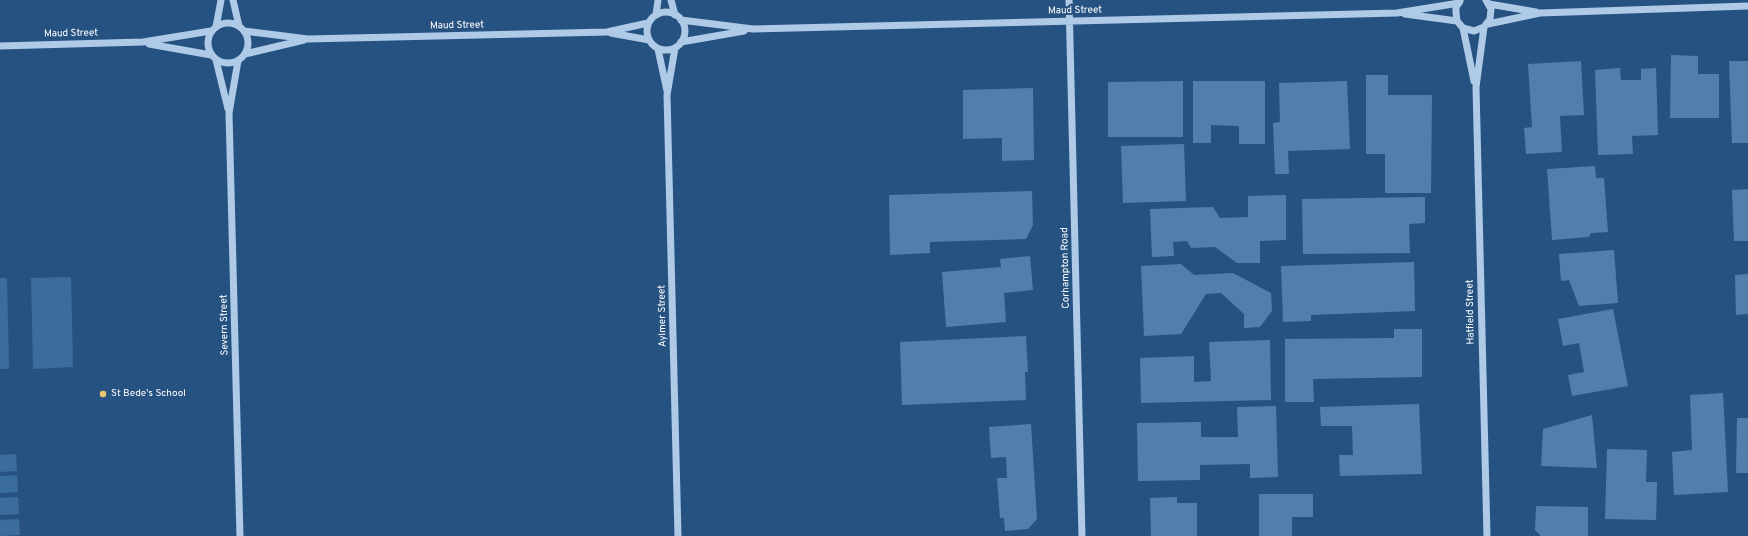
<!DOCTYPE html>
<html>
<head>
<meta charset="utf-8">
<style>
	body { margin:0 }
	canvas { display:block; background:#265281 }
</style>
</head>
<body>
<canvas width="1748" height="536"></canvas>
<script>
const c = document.querySelector('canvas').getContext('2d');
c.lineJoin = 'round';
function paint(path, color) { c.fillStyle = color; c.fill(path, 'evenodd'); }
const poly = rows => new Path2D(rows.map(r => 'M' + r).join(''));
function stroke(path, color, width, dash) { c.strokeStyle = color; c.lineWidth = width; c.lineCap = dash ? 'butt' : 'round'; c.setLineDash(dash || []); c.stroke(path); }
function drawText(font, color, halo, rows, align = 'center') {
  c.font = font + ' Overpass,sans-serif'; c.lineWidth = 4; c.setLineDash([]); c.textBaseline = 'middle'; c.strokeStyle = halo; c.fillStyle = color; for (const [text, x, y, turn = 0] of rows) {
    c.save(); c.translate(x, y); c.rotate((+turn || 0) * Math.PI / 180); c.textAlign = isNaN(turn) ? turn : align; if (halo) c.strokeText(text, 0, 0); c.fillText(text, 0, 0); c.restore();
  }
}
paint(poly([
	[71,277,73,367,33,369,31,278],
	[0,278,7,278,9,369,0,369],
	[16,454,17,471,0,472,0,455],
	[17,475,18,492,0,493,0,476],
	[18,497,19,514,0,515,0,498],
	[19,519,20,535,0,536,0,520]
]), '#3b6c9e');
paint(poly([
	[1671,55,1698,56,1698,74,1719,74,1719,118,1670,118],
	[1581,61,1584,115,1560,116,1562,152,1526,154,1524,128,1532,127,1528,64],
	[1729,61,1748,61,1748,143,1732,143],
	[1620,68,1621,80,1641,80,1641,69,1656,68,1658,135,1632,136,1633,154,1598,155,1595,70],
	[1366,75,1388,75,1388,95,1432,95,1431,193,1385,193,1385,154,1366,154],
	[1183,81,1183,137,1108,137,1108,82],
	[1193,81,1265,81,1265,144,1239,144,1239,126,1211,125,1211,143,1193,143],
	[1347,81,1350,149,1288,151,1289,174,1275,174,1273,123,1280,122,1279,83],
	[1033,88,1034,160,1002,161,1002,138,963,139,963,90],
	[1184,144,1186,201,1123,203,1121,146],
	[1595,166,1596,178,1604,178,1608,232,1591,233,1589,237,1552,240,1547,169],
	[1748,189,1748,241,1734,241,1732,190],
	[1032,191,1033,225,1026,239,930,242,930,253,890,255,889,195],
	[1286,195,1286,240,1260,241,1260,263,1237,263,1215,247,1191,248,1187,241,1173,242,1174,256,1152,257,1150,209,1213,207,1220,218,1248,217,1248,196],
	[1425,197,1425,223,1409,224,1410,253,1303,254,1302,199],
	[1614,250,1618,303,1579,306,1569,280,1561,281,1559,254],
	[1030,256,1033,290,1004,293,1006,322,946,327,942,272,1001,267,1000,259],
	[1414,262,1415,311,1311,315,1311,321,1283,322,1281,266],
	[1181,264,1194,275,1233,273,1271,293,1272,311,1260,327,1244,328,1244,314,1221,293,1206,294,1181,334,1144,336,1141,266],
	[1748,274,1748,314,1736,315,1735,275],
	[1613,309,1628,386,1572,396,1568,375,1584,372,1579,343,1563,346,1558,319],
	[1394,329,1422,329,1422,377,1313,379,1314,402,1285,402,1285,339,1394,338],
	[1026,336,1028,372,1025,372,1026,400,902,405,900,342],
	[1270,340,1271,400,1141,403,1140,358,1194,356,1194,382,1211,381,1209,342],
	[1723,393,1728,492,1674,495,1672,452,1692,450,1690,395],
	[1419,404,1422,474,1340,476,1339,455,1353,455,1352,426,1321,426,1320,407],
	[1276,406,1278,477,1250,478,1250,464,1200,465,1200,480,1138,481,1137,423,1201,422,1201,437,1238,437,1237,407],
	[1592,415,1597,468,1541,466,1543,429],
	[1737,418,1748,418,1748,473,1736,473],
	[1031,424,1037,519,1028,529,1005,531,1004,518,1000,518,997,478,1007,478,1006,457,991,458,989,427],
	[1607,449,1647,450,1646,482,1657,482,1656,520,1605,519],
	[1259,494,1313,494,1313,517,1292,517,1292,536,1259,536],
	[1177,497,1177,503,1197,503,1197,536,1151,536,1150,498],
	[1536,506,1588,507,1588,536,1541,536,1535,530]
]), '#537eab');
stroke(poly([
	[233,0,239,26],
	[671,0,675,15],
	[1069,0,1082,536],
	[1460,1,1456,7,1456,12,1457,21,1463,28,1474,31,1484,27,1490,19,1491,9,1486,0],
	[1489,4,1536,12],
	'647 31a19 19 0 1 1 38 0a19 19 0 1 1-38 0Z',
	[1405,14,1457,21],
	[656,15,658,0],
	[681,20,753,29,1397,13,1459,3],
	'208 43a20 20 0 1 1 40 0a20 20 0 1 1-40 0Z',
	[1488,24,1540,13,1748,6],
	[216,27,221,0],
	[1484,27,1476,87,1487,536],
	[1463,28,1474,81],
	[244,31,308,39,607,32,648,23],
	[611,33,649,40],
	[681,42,744,31],
	[149,44,211,55],
	[0,46,143,42,211,31],
	[675,48,667,95,678,536],
	[658,49,667,91],
	[245,54,304,40],
	[216,60,228,109],
	[238,61,229,113,240,536]
]), '#aecae6', 7);
for (const [x, y, r, color] of [
	[103,394,4,"#efc673"]
]) { const dot = new Path2D(); dot.arc(x, y, r, 0, 2 * Math.PI); c.fillStyle = color; c.fill(dot); stroke(dot, '#265281', 1.5); }
drawText('10px', '#fff', '#265281', [
	["Maud Street",1075,11,-1],
	["Maud Street",457,26,-1],
	["Maud Street",71,34,-1],
	["Corhampton Road",1066,268,-91],
	["Hatfield Street",1471,312,-91],
	["Aylmer Street",663,316,-91],
	["Severn Street",225,325,-91]
]);
drawText('10px', '#fff', '#265281', [
	["St Bede's School",111,394]
], 'left');
</script>
</body>
</html>
